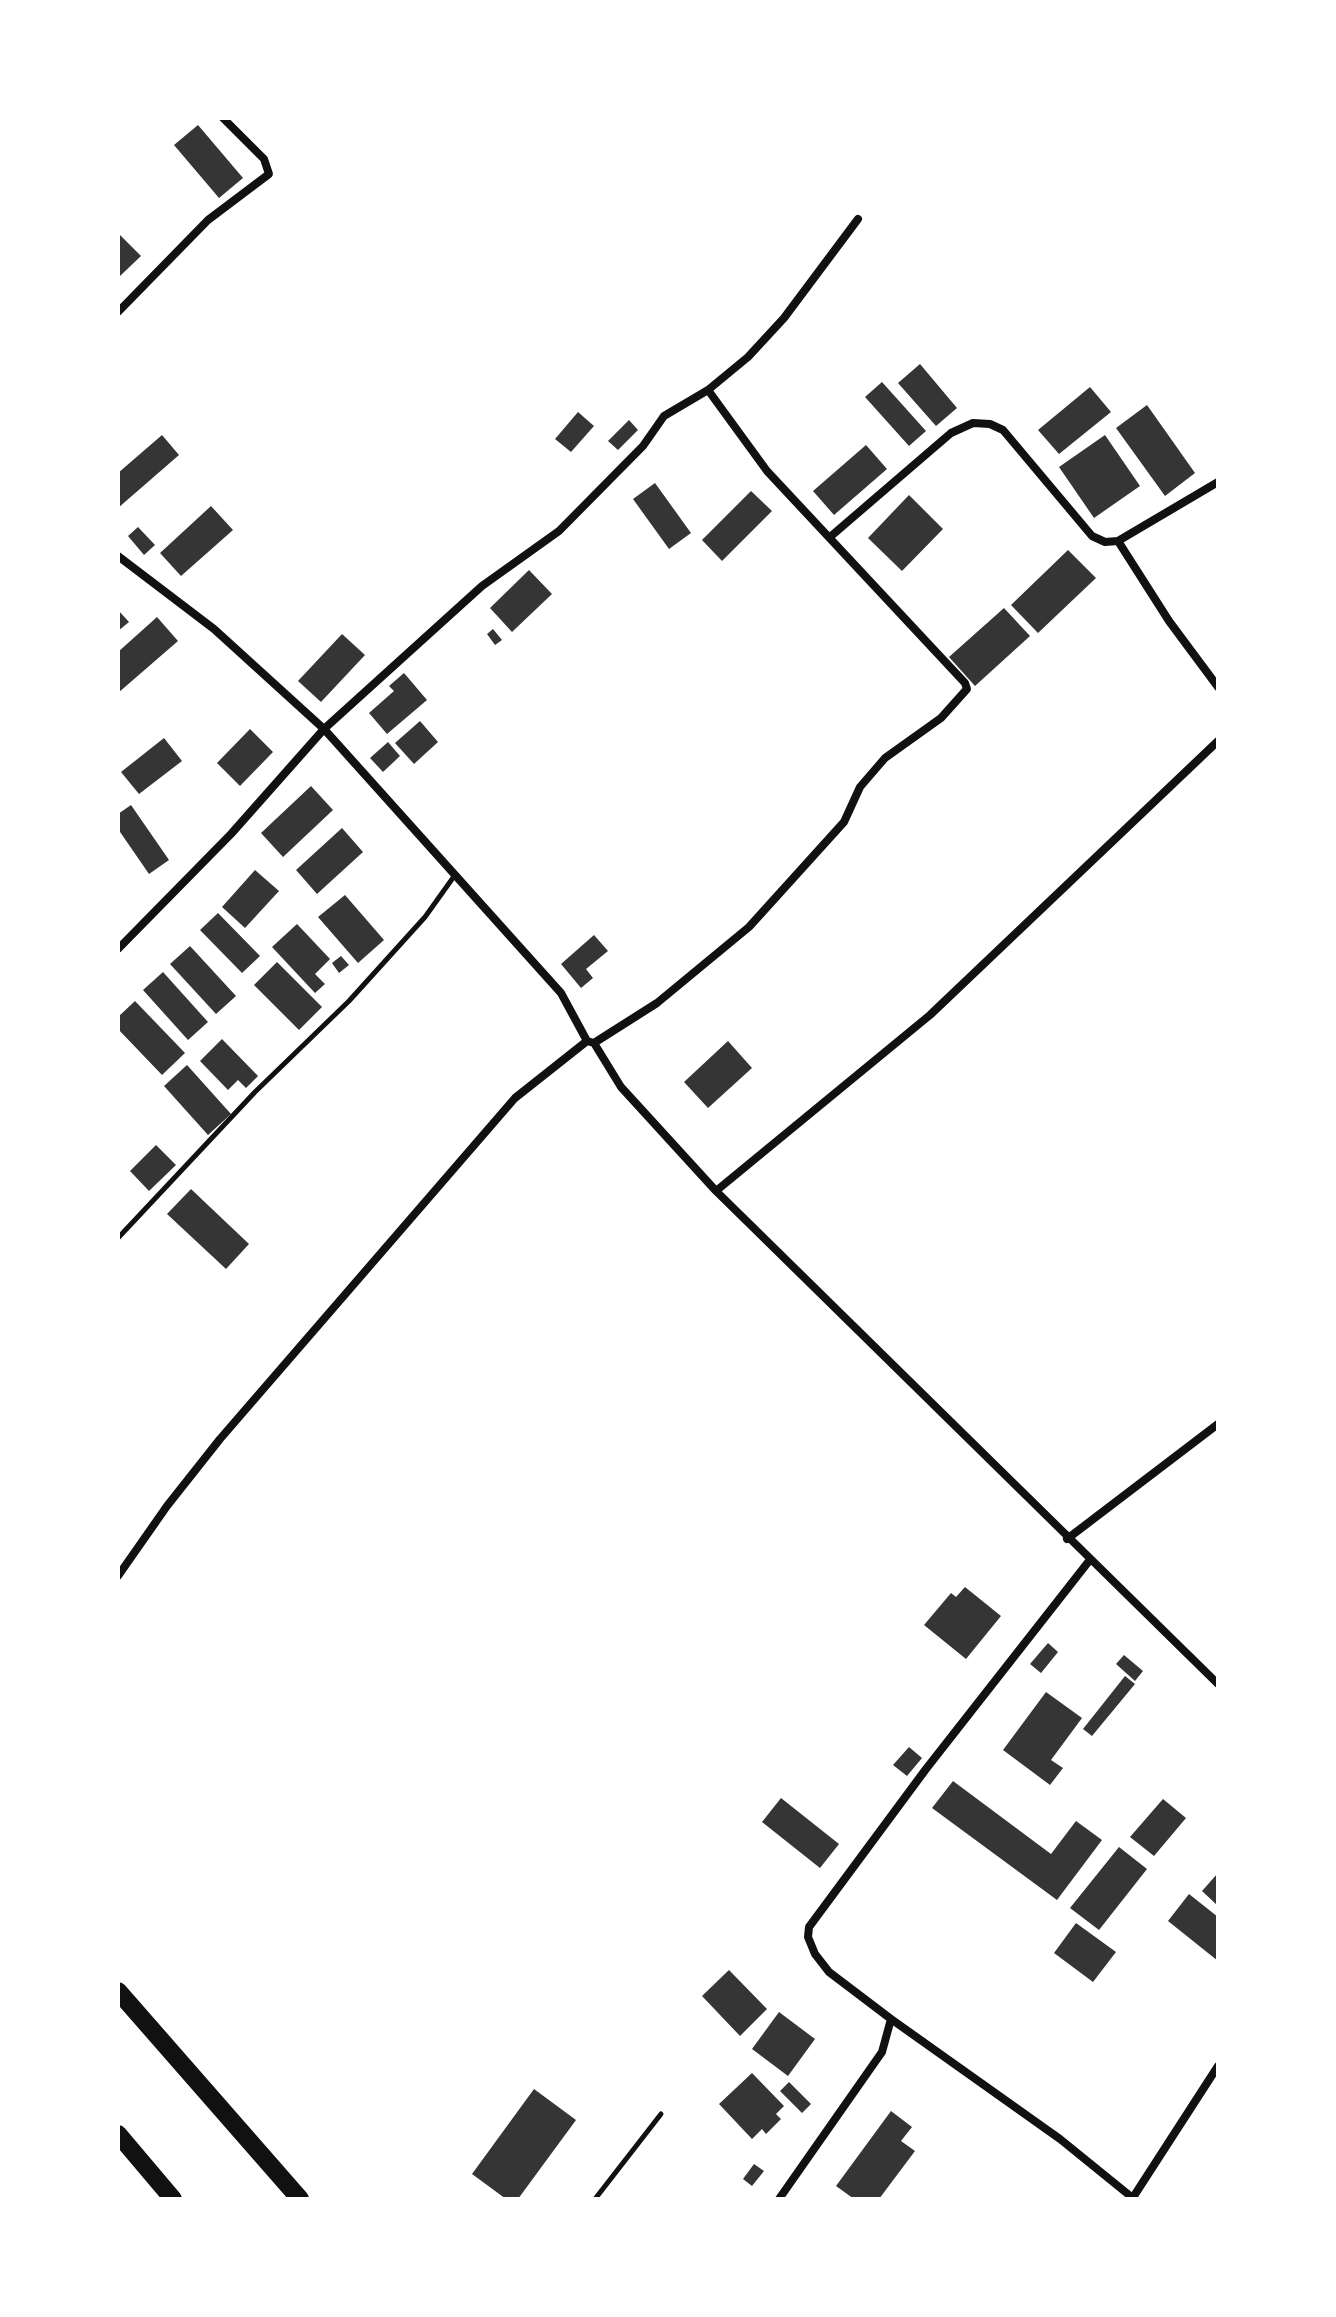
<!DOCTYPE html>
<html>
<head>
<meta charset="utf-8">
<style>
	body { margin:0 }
	#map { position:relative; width:1336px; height:2317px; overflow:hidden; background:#fff; font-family:"Fira Sans",sans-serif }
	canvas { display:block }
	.frame { position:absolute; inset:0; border:120px solid #fff; pointer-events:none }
</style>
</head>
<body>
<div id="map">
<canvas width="1336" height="2317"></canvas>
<div class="frame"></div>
</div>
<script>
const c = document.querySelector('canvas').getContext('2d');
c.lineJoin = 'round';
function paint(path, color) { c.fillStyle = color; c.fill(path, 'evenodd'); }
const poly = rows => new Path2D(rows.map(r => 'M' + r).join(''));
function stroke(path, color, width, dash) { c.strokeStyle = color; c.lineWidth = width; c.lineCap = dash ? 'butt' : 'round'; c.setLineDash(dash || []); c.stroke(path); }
paint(poly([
	[198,125,243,178,219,198,174,145],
	[118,233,141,256,120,276,118,274],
	[920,364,957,408,936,426,898,383],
	[882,382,926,431,909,446,865,397],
	[1090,387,1111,412,1059,454,1038,430],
	[1147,405,1195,473,1165,496,1116,428],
	[578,412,594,426,571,452,555,439],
	[629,420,638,430,618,450,608,441],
	[162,435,179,455,118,508,118,473],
	[1105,435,1140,486,1094,518,1059,467],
	[866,445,887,469,834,515,813,491],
	[655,483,691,533,669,549,633,499],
	[751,491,772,511,722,561,702,540],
	[909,495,943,529,902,571,868,538],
	[211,506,233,530,181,576,160,553],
	[138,527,155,545,144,555,128,536],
	[1068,550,1096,578,1038,633,1011,605],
	[529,570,552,594,512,632,490,608],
	[1004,608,1030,636,975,686,949,657],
	[118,610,129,622,118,631],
	[157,617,178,641,118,693,118,652],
	[493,629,502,640,495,645,487,634],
	[342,634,365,655,321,702,298,681],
	[404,673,427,700,387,734,369,713,394,691,389,686],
	[420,721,438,742,414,764,395,743],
	[250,729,273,752,240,786,217,763],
	[164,738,182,761,139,794,121,772],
	[388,742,400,756,383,772,370,758],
	[311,786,333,810,283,857,261,833],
	[131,805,169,860,149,874,118,829,118,814],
	[342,828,363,852,317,894,296,870],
	[255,870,279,891,245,928,222,907],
	[345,895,384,940,358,963,318,917],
	[218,913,260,956,242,973,200,930],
	[297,924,330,959,315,974,325,984,315,993,272,947],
	[594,935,608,951,586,969,593,978,581,988,561,964],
	[190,946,236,996,216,1014,170,964],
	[341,956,349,965,339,973,332,963],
	[277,962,322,1007,299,1030,254,985],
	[163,972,208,1022,188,1040,143,990],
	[135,1001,185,1053,162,1075,118,1029,118,1017],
	[222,1039,258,1076,246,1088,238,1080,228,1090,200,1061],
	[728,1041,752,1068,708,1108,684,1082],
	[187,1065,231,1114,208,1135,164,1086],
	[156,1145,176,1165,149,1191,130,1171],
	[191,1189,249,1244,226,1269,167,1214],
	[965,1587,1001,1616,966,1659,924,1625,951,1593,956,1597],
	[1048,1643,1058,1652,1041,1673,1030,1664],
	[1124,1655,1143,1671,1135,1681,1116,1664],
	[1125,1676,1135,1684,1092,1736,1083,1729],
	[1046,1692,1082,1718,1051,1760,1063,1768,1050,1785,1003,1750],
	[909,1747,922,1758,907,1776,893,1765],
	[953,1781,1051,1854,1076,1821,1102,1840,1057,1900,932,1808],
	[781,1798,839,1844,820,1868,762,1822],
	[1163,1799,1186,1818,1154,1856,1130,1837],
	[1119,1847,1147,1869,1099,1930,1070,1908],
	[1218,1873,1218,1906,1202,1891],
	[1189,1894,1218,1917,1218,1961,1168,1921],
	[1076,1923,1116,1952,1093,1982,1054,1953],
	[729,1970,767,2009,740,2036,702,1996],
	[779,2012,815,2039,788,2076,752,2049],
	[752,2073,784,2106,776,2114,781,2119,766,2134,762,2129,752,2139,719,2104],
	[789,2082,811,2104,802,2113,780,2091],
	[534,2089,576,2120,518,2199,506,2199,472,2174],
	[891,2111,912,2127,901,2141,915,2151,879,2199,854,2199,836,2186],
	[754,2164,764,2171,752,2186,743,2179]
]), '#353535');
stroke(poly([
	[118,1238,255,1092,349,1001,425,917,455,875],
	[595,2199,661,2114]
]), '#111', 5);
stroke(poly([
	[118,312,208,220,269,174,264,159,223,118],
	[830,537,951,433,973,423,990,424,1003,430,1092,536,1105,542,1118,541,1218,482],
	[1118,541,1169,621,1218,687],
	[118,556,214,629,324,729,561,993,587,1041,594,1043,621,1087,716,1191,1218,1684],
	[118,949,231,834,324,729,482,586,559,531,643,446,664,416,708,390,748,357,784,318,858,219],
	[594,1043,657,1003,749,927,844,822,860,787,885,758,941,718,967,689,965,683,767,471,708,390],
	[716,1191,930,1015,1218,741],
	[1067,1539,1218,1424],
	[118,1576,167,1506,220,1439,515,1098,587,1041],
	[891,2019,1060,2139,1134,2199],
	[779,2199,882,2052,891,2019,829,1972,815,1954,808,1937,809,1927,926,1769,1089,1561],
	[1132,2199,1218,2066]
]), '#111', 8);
stroke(poly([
	[118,1991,300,2199],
	[118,2134,173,2199]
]), '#111', 18);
</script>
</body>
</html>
